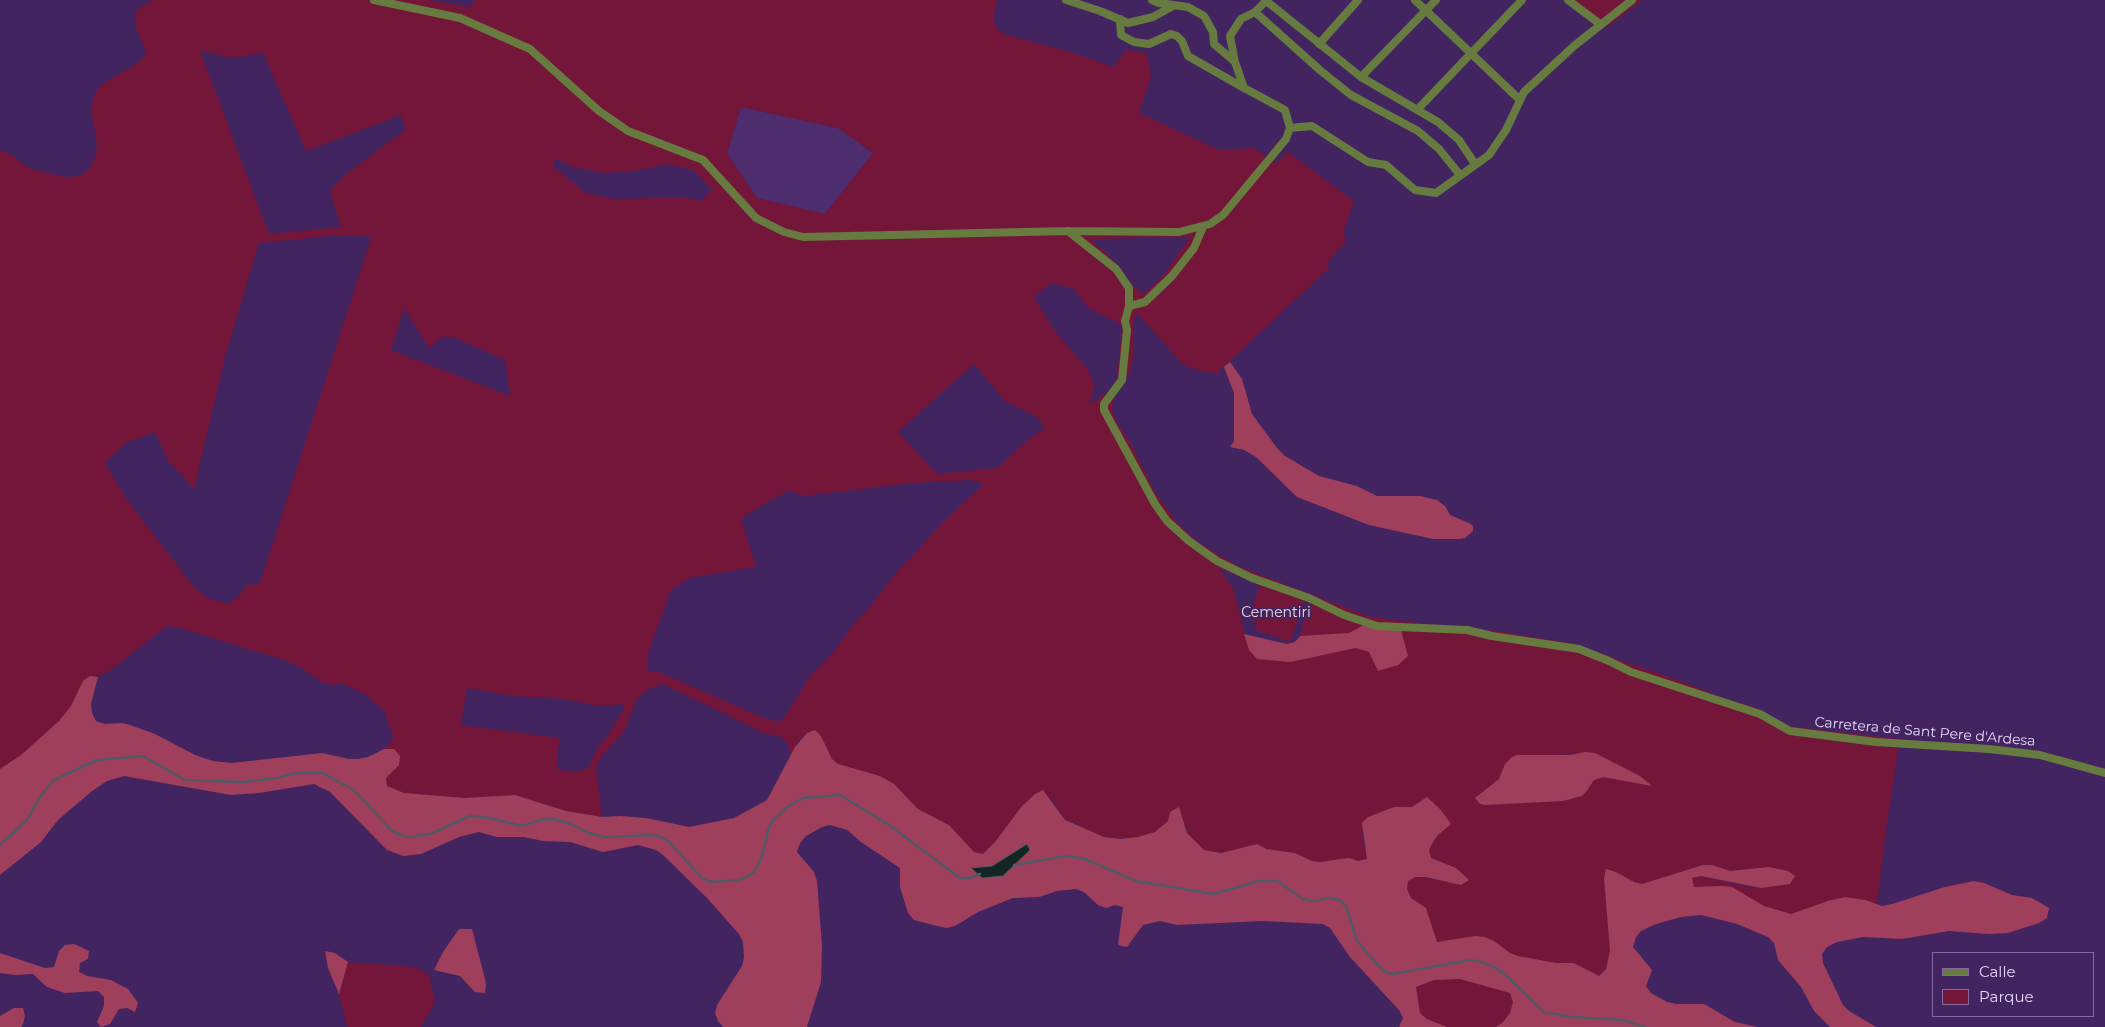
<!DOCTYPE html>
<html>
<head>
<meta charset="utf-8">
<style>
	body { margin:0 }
	#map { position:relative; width:2105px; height:1027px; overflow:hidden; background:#422560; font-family:Montserrat,sans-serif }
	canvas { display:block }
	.legend { position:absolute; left:1932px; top:952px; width:162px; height:65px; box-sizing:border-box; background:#422560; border:1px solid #836b9d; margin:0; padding:6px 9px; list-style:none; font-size:15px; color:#e4d5f9 }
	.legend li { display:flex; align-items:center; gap:10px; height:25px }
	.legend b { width:25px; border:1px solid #836b9d }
</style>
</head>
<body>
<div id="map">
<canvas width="2105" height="1027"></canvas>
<ul class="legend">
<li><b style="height:6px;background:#677a3f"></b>Calle</li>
<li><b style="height:14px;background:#741639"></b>Parque</li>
</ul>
</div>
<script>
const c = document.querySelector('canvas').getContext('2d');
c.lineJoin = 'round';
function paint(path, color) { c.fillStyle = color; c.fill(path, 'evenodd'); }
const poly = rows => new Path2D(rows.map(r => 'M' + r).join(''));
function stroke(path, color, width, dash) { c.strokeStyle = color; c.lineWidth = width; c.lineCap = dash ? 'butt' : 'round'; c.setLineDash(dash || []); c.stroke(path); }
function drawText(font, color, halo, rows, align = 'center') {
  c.font = font + ' Montserrat,sans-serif'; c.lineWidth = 4; c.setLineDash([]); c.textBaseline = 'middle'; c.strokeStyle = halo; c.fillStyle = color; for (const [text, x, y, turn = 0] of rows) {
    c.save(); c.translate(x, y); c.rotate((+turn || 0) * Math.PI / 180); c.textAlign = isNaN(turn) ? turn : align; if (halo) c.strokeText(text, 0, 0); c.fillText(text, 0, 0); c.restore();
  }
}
paint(poly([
	[741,107,838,128,873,153,825,214,757,198,727,153]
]), '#4e2d6f');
paint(poly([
	[149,0,430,0,469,7,475,0,997,0,994,17,995,27,1004,34,1074,53,1113,67,1126,50,1137,51,1147,54,1151,76,1139,113,1219,150,1254,148,1276,163,1288,152,1354,201,1344,230,1345,242,1327,263,1330,267,1217,373,1204,372,1183,365,1137,313,1134,321,1133,357,1130,372,1116,393,1112,408,1116,421,1131,444,1156,494,1177,522,1198,542,1238,566,1368,616,1400,621,1505,632,1574,644,1689,684,1723,698,1757,708,1780,725,1900,739,1886,829,1877,905,1865,900,1845,897,1828,901,1791,914,1764,906,1732,887,1693,887,1691,878,1701,876,1752,888,1790,884,1788,871,1769,867,1730,871,1712,865,1703,865,1642,884,1634,882,1606,869,1604,878,1610,951,1606,969,1599,976,1574,963,1556,963,1518,956,1510,953,1494,941,1475,936,1437,943,1426,909,1411,898,1407,889,1408,881,1416,877,1444,880,1448,864,1431,858,1429,850,1438,835,1445,830,1427,797,1412,807,1394,807,1368,817,1362,833,1367,859,1358,861,1350,858,1321,862,1312,861,1295,853,1266,849,1257,844,1230,851,1213,852,1204,850,1198,845,1187,833,1186,824,1170,812,1168,821,1155,832,1138,837,1112,839,1088,831,1073,822,1065,820,1050,797,1035,794,1022,806,995,842,983,854,974,852,949,825,918,809,901,791,838,764,832,759,821,736,815,731,807,733,800,739,791,755,788,744,782,737,766,734,663,684,648,689,637,699,624,731,600,758,596,768,602,817,566,811,515,795,465,798,404,793,387,786,386,778,399,765,394,749,384,749,392,741,393,736,386,717,386,712,363,693,341,683,331,685,322,682,300,667,281,659,180,628,167,626,112,669,98,677,90,676,83,681,71,706,59,721,21,755,0,769,0,150,12,155,24,165,35,170,66,177,80,176,88,170,94,160,97,144,91,110,94,95,101,85,133,66,143,58,146,52,135,25,135,14,142,5,151,3],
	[200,50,231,58,263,53,306,151,401,115,406,129,345,175,332,188,332,198,341,227,269,234],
	[741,107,838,128,873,153,825,214,757,198,727,153],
	[555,158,573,167,603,173,634,171,667,164,693,170,712,189,701,201,684,197,614,199,586,193,553,166],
	[339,235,361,235,371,238,260,583,246,586,239,596,228,604,208,598,194,587,127,500,105,463,127,442,155,432,167,459,194,489,225,357,259,243],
	[1190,237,1164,275,1143,294,1131,284,1108,254,1094,244,1093,239],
	[1052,283,1074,289,1088,308,1122,325,1117,378,1112,389,1089,405,1095,386,1088,370,1054,330,1034,297],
	[404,308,429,348,444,335,447,339,453,337,505,360,510,396,391,350],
	[974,364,1005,401,1037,417,1045,428,1030,438,997,468,937,474,898,432],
	[971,480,984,484,946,519,897,572,868,609,855,622,836,649,810,676,786,715,779,722,764,718,657,671,648,672,647,656,671,590,689,578,756,567,741,518,789,490,803,496,912,483],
	[1218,568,1260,584,1252,609,1256,630,1290,642,1305,600,1309,602,1300,636,1349,633,1364,625,1369,652,1356,648,1314,656,1257,659,1249,650,1233,588],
	[467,688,515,696,565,699,598,706,622,704,624,709,608,735,599,746,588,768,578,771,557,770,559,738,461,725],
	[1595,753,1640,776,1651,786,1603,777,1594,780,1586,792,1582,796,1572,799,1485,805,1480,804,1475,798,1499,779,1505,764,1517,755,1538,756],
	[1574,0,1642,0,1608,27],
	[348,962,415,967,429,975,435,1002,421,1027,347,1027,339,994],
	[1465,979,1510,993,1513,1002,1510,1013,1499,1025,1496,1027,1447,1027,1427,1019,1420,1013,1416,987,1434,980]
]), '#741639');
paint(poly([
	[1230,362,1242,379,1252,414,1277,448,1285,456,1319,476,1357,486,1377,496,1420,496,1437,500,1445,506,1450,515,1469,523,1473,526,1473,531,1465,538,1460,539,1433,539,1369,525,1297,497,1256,457,1244,450,1230,447,1234,441,1234,393,1224,367],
	[1364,625,1401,630,1408,656,1398,665,1378,671,1369,652,1356,648,1290,662,1257,659,1249,650,1244,634,1287,644,1295,642,1300,636,1349,633],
	[90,676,98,677,91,704,92,713,96,721,105,724,122,723,130,725,155,734,195,755,213,761,232,763,322,753,349,759,358,759,368,757,384,749,394,749,400,756,399,765,386,778,387,786,404,793,465,798,515,795,566,811,602,817,620,816,646,818,689,827,734,818,767,800,795,747,807,733,815,730,821,736,832,759,838,764,880,776,894,784,918,809,949,825,974,852,983,854,995,842,1022,806,1035,794,1043,790,1065,820,1104,837,1120,839,1138,837,1155,832,1168,821,1170,812,1179,807,1187,833,1204,850,1221,853,1257,844,1266,849,1295,853,1312,861,1321,862,1340,859,1350,858,1358,861,1367,859,1362,823,1368,817,1394,807,1412,807,1427,797,1440,809,1451,824,1438,835,1433,842,1429,850,1431,858,1456,868,1469,880,1461,885,1426,877,1416,877,1408,881,1407,889,1411,898,1426,908,1437,942,1475,936,1485,937,1494,941,1510,953,1518,956,1556,963,1574,963,1599,976,1606,969,1610,951,1604,878,1606,869,1616,872,1634,882,1642,884,1703,865,1712,865,1730,871,1769,867,1788,871,1795,876,1790,884,1761,888,1701,876,1692,878,1694,887,1723,886,1732,887,1764,906,1791,914,1828,901,1845,897,1865,900,1882,906,1892,904,1945,887,1974,881,1984,883,2012,895,2032,898,2049,908,2047,918,2039,923,2008,933,1989,934,1949,931,1902,939,1863,937,1837,942,1827,947,1822,954,1823,963,1843,1005,1849,1011,1876,1027,1830,1027,1814,1011,1801,987,1778,960,1774,943,1768,937,1737,924,1701,915,1681,917,1656,924,1641,931,1636,937,1633,947,1652,970,1646,986,1651,993,1667,1002,1676,1004,1704,1004,1735,1022,1758,1027,1496,1027,1503,1022,1510,1013,1513,1002,1510,993,1460,979,1434,980,1416,987,1420,1013,1427,1019,1447,1027,1399,1027,1403,1018,1399,1010,1350,957,1330,928,1323,924,1262,921,1177,925,1160,921,1143,925,1127,947,1118,945,1123,907,1115,905,1106,908,1098,905,1084,892,1076,889,1057,891,1039,897,1013,898,978,912,955,926,946,928,933,925,914,920,908,913,900,887,900,868,861,842,847,830,830,825,822,827,806,836,800,843,797,852,814,872,817,881,822,945,821,982,807,1027,723,1027,718,1021,715,1013,717,1005,742,966,744,957,743,942,739,934,707,898,663,855,656,850,638,845,603,852,570,842,543,841,524,837,497,837,479,832,459,837,421,854,403,856,387,850,330,792,314,784,259,793,231,795,124,776,107,781,92,791,58,820,41,842,0,875,0,769,21,755,59,721,71,706,83,681],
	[1027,844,1030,849,1003,876,992,866],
	[1585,752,1595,753,1640,776,1652,786,1603,777,1594,780,1586,792,1582,796,1563,801,1485,805,1480,804,1475,798,1499,779,1505,764,1512,757,1517,755,1570,755],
	[459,929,472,929,486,983,485,993,475,992,460,976,434,970,443,952],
	[74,944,89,951,88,959,80,963,79,972,87,976,111,980,128,989,138,1003,135,1012,127,1008,119,1009,110,1024,101,1027,97,1022,104,1006,104,997,98,991,65,993,47,987,33,974,15,975,0,973,0,953,45,968,54,967,59,951,65,945],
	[325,951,335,953,348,962,339,994,328,968],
	[14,1008,23,1008,25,1016,23,1024,21,1027,0,1027,0,1016]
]), '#a03f5c');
const water = poly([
	[1027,844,1030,850,1003,876,982,878,971,868,992,866,1027,844]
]);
paint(water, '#132624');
stroke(water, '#525a64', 1);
stroke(poly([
	[0,845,27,820,41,795,54,780,97,760,143,756,185,780,242,782,277,778,295,773,323,773,355,791,392,831,401,835,410,837,430,834,470,816,490,818,522,826,540,820,554,819,571,824,588,833,606,837,654,835,662,837,670,843,702,878,711,882,738,880,747,877,754,872,762,857,768,830,772,821,787,807,803,798,840,795,889,825,960,878,969,878,980,874],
	[1014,865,1066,856,1085,859,1136,881,1214,894,1259,881,1277,881,1303,899,1312,901,1330,898,1340,900,1346,907,1357,941,1383,971,1393,974,1469,960,1478,961,1496,968,1510,979,1544,1012,1572,1017,1622,1020,1646,1027]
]), '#525a64', 2.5);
stroke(poly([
	[374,0,460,18,530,49,599,111,628,131,703,160,756,218,784,232,803,237,1068,231,1179,232,1210,224,1223,215,1286,139,1290,128,1285,110,1244,88,1235,62,1230,36,1241,19,1255,12,1267,0],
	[1066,0,1100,11,1128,23,1153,17,1173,6],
	[1152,0,1159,3,1188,7,1204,16,1213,32,1214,44,1235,62],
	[1265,0,1361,77,1438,122,1459,140,1475,164],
	[1415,0,1520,100],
	[1568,0,1600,24],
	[1255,12,1321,71,1351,95,1418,131,1439,149,1460,175],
	[1120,19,1121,35,1134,42,1149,44,1171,34,1177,36,1182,41,1188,56,1244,88],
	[1319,44,1358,0],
	[1361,77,1436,0],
	[1418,109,1522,0],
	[1290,128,1312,126,1368,162,1386,165,1415,190,1436,193,1489,155,1506,130,1524,92,1574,46,1632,0],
	[1068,231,1116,269,1129,288,1129,306,1125,321,1127,330,1122,380,1104,404,1104,410,1155,504,1167,521,1189,541,1217,561,1252,578,1309,598,1344,615,1377,626,1467,630,1492,636,1579,649,1609,661,1631,672,1760,714,1790,731,1876,742,1989,749,2040,755,2105,773],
	[1129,306,1145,302,1172,276,1194,248,1203,227]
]), '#677a3f', 8);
drawText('14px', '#f5d8de', '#422560', [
	["Cementiri",1276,613]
]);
drawText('14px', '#e4d5f9', '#422560', [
	["Carretera de Sant Pere d'Ardesa",1925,732,5]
]);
</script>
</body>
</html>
